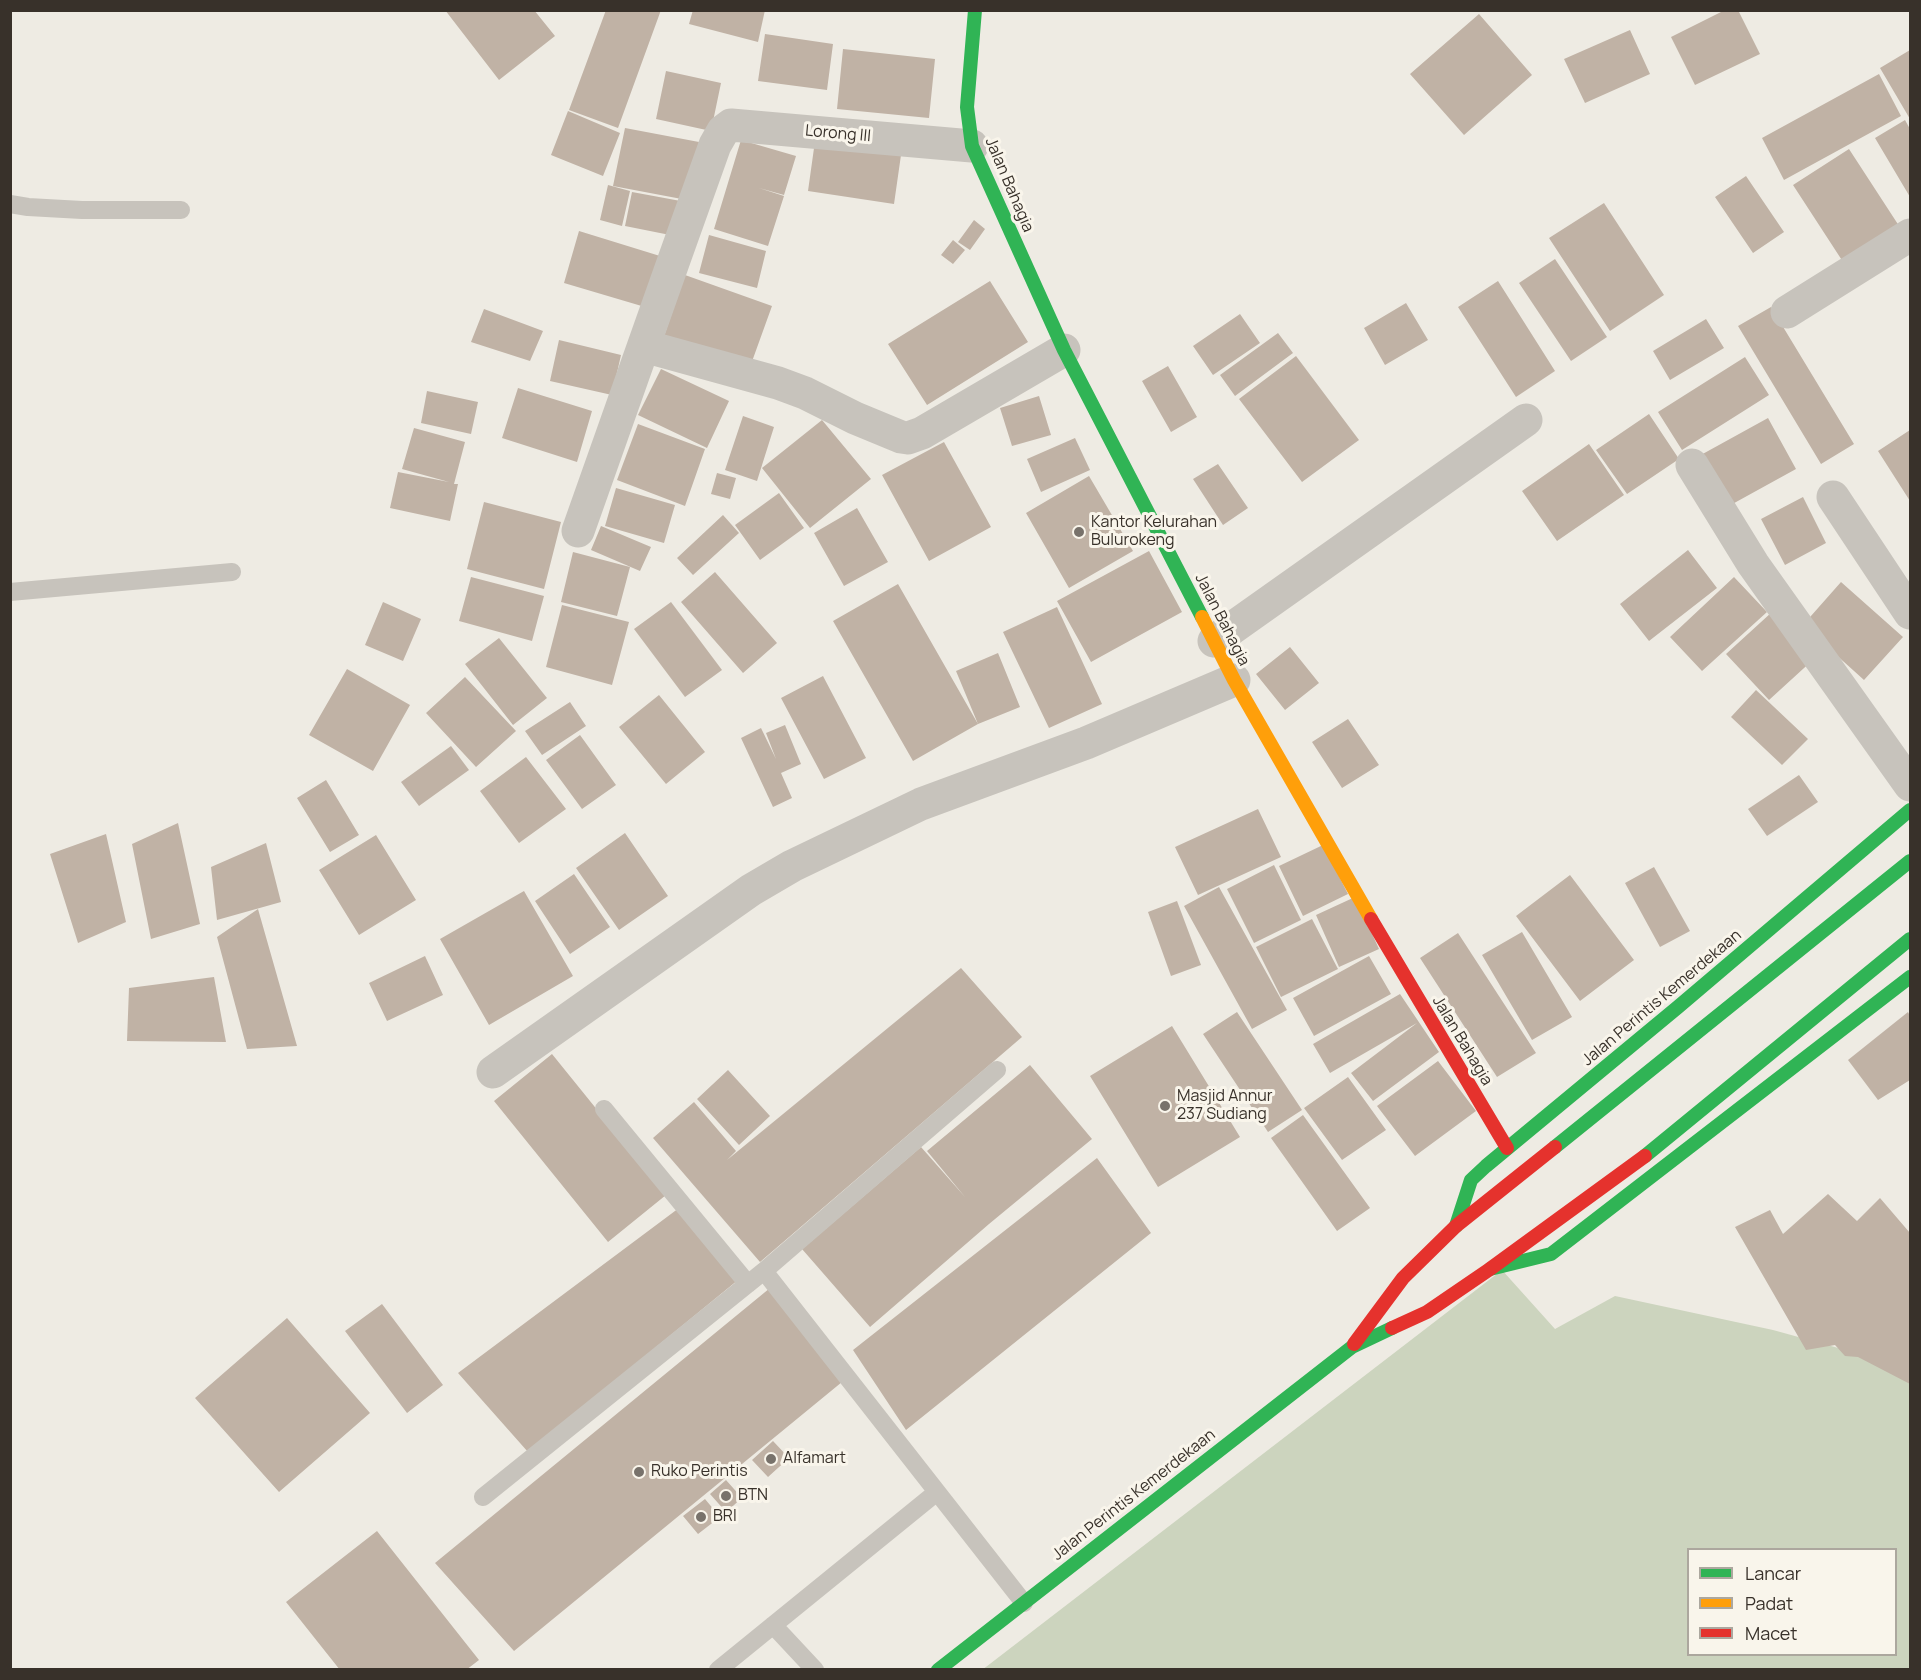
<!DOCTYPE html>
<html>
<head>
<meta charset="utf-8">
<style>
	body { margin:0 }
	#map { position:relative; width:1921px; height:1680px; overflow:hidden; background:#eeebe3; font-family:Manrope,sans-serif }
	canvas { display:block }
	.frame { position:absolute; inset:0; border:12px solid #38312a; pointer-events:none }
	.legend { position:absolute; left:1687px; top:1548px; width:210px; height:108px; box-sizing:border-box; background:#f9f5eb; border:2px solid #aca79e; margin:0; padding:8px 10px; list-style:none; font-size:18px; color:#38312a }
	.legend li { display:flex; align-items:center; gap:12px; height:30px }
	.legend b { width:30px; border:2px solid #aca79e }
</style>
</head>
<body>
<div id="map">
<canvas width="1921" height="1680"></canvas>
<div class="frame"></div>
<ul class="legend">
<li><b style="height:8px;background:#30b455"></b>Lancar</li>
<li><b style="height:8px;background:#ff9f0a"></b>Padat</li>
<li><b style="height:8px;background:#e5322d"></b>Macet</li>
</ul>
</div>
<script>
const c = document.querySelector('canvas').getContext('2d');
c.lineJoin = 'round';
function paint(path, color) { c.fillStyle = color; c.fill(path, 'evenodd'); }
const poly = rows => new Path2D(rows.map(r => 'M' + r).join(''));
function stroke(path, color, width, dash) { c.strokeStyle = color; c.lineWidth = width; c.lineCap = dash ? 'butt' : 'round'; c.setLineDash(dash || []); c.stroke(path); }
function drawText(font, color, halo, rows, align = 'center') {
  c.font = font + ' Manrope,sans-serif'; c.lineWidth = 6; c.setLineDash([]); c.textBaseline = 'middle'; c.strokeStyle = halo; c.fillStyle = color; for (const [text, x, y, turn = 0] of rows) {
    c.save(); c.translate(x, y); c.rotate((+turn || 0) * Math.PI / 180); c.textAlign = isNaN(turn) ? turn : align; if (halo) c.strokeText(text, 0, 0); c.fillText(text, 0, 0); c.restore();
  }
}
paint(poly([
	[1502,1270,1555,1329,1615,1296,1773,1330,1889,1362,1910,1372,1910,1669,982,1670],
	[1688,1550,1896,1550,1896,1654,1688,1654]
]), '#ccd4be');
paint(poly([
	[445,10,534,10,555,36,499,80],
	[606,10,661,10,618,128,569,110],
	[693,10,765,10,758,42,689,24],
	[1725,10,1738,10,1760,54,1695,85,1671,37],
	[1479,14,1532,75,1464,135,1410,74],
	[1630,30,1650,74,1585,103,1564,59],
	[765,34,833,44,827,90,758,81],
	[843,49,935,59,929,118,837,109],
	[1910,50,1910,119,1880,68],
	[666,71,721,83,711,131,656,119],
	[1879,74,1901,116,1784,180,1762,138],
	[568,111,620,133,603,176,551,155],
	[1905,120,1910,129,1910,197,1875,138],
	[625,128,699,142,687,200,613,186],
	[741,140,796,156,784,195,759,188,784,196,768,246,714,229],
	[815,141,901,155,894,204,808,191],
	[1849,149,1903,232,1847,268,1793,185],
	[1746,176,1784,232,1753,253,1715,197],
	[608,185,630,191,622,226,600,220],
	[632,192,686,202,680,237,625,226],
	[1604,203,1664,295,1610,331,1549,238],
	[974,220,985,229,970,250,958,242],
	[579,231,660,256,645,307,564,283],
	[709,235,766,251,757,288,699,273],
	[953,240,965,250,953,264,941,255],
	[1555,259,1607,337,1571,361,1519,283],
	[685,275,772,306,750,367,664,336],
	[990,281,1028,342,927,405,888,344],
	[1498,281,1555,371,1516,397,1458,307],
	[1406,303,1428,340,1385,365,1364,328],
	[1771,307,1854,444,1821,464,1738,326],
	[484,309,543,331,530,361,471,342],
	[1240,314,1260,343,1213,375,1193,346],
	[1706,319,1724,348,1670,380,1653,351],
	[1278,333,1293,353,1235,396,1220,375],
	[559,340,621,355,612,395,550,381],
	[1296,356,1359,440,1302,482,1239,399],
	[1745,357,1769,395,1682,450,1658,412],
	[1168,366,1197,417,1171,432,1142,381],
	[661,369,729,401,707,448,638,415],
	[518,388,592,411,577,462,502,438],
	[427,391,478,402,471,434,421,423],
	[1039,396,1051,435,1012,446,1000,408],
	[1649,414,1679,459,1627,494,1596,450],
	[743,416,774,427,757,481,725,470],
	[1768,418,1796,469,1727,507,1699,456],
	[822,420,871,479,810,528,762,468],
	[638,424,705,449,685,506,617,480],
	[414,428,465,442,454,484,458,484,450,521,390,508,398,472,449,482,402,469],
	[1910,430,1910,501,1878,451],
	[1075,438,1090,470,1041,492,1027,459],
	[944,442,991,527,929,561,882,475],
	[1589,444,1624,495,1557,541,1522,491],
	[1218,464,1248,508,1223,525,1193,479],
	[717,473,736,478,730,499,711,494],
	[1089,476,1133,551,1069,588,1026,513],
	[616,488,675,505,664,543,605,526],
	[779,493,804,528,760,560,735,525],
	[1803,497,1826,543,1785,565,1761,519],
	[484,502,561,522,544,589,467,569],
	[857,508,888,562,844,586,814,533],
	[723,515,739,533,693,575,677,558],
	[601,526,651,547,640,571,591,550],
	[1688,550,1717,588,1649,641,1620,604],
	[1149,551,1182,612,1091,662,1057,601],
	[573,552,630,567,617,616,561,602],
	[715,572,777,643,743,673,681,602],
	[471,577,544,596,532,641,459,621],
	[1734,577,1767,612,1702,671,1670,637],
	[1841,582,1903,637,1864,680,1803,625],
	[898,584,978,724,956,671,998,653,1020,707,978,724,913,761,833,621],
	[383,602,421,619,403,661,365,645],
	[671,602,722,670,685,697,634,629],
	[562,605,629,622,612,685,546,667],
	[1057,607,1102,704,1049,728,1003,632],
	[1772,612,1815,658,1769,700,1726,654],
	[499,638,547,698,513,725,465,664],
	[1290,647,1319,683,1285,710,1256,674],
	[347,669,410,705,373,771,309,735],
	[823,676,866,758,824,779,781,698],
	[465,677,516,731,476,767,426,713],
	[1756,690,1808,739,1782,765,1731,717],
	[659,695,705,752,666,784,619,727],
	[570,702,586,726,542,755,525,731],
	[1348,719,1379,765,1342,788,1312,742],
	[785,725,801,764,781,773,792,798,773,807,741,738,761,728,776,759,766,733],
	[580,735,616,785,582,809,546,760],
	[451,746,469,770,419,806,401,782],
	[526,757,566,809,519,843,480,791],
	[1799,775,1818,802,1767,836,1748,809],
	[326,780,359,835,330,852,297,798],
	[1258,809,1281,857,1198,895,1175,847],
	[178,823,200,924,151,939,132,844],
	[625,833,668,896,619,930,576,868],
	[106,834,126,922,78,943,50,854],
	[376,835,416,900,359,935,319,870],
	[266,843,281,902,217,920,211,867],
	[1323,845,1348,894,1303,916,1279,866],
	[1274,865,1301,920,1254,943,1227,889],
	[1654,867,1690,931,1660,947,1625,883],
	[574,874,610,927,570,954,535,901],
	[1570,875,1634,960,1580,1001,1516,916],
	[1219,887,1287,1010,1252,1029,1184,906],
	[524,891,573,976,489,1025,440,939],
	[1355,897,1379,949,1339,967,1316,915],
	[1177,901,1201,965,1171,976,1148,912],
	[258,909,297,1046,247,1049,217,937],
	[1312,919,1338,969,1281,997,1256,947],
	[1522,932,1572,1017,1532,1040,1482,955],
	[1458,933,1536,1053,1497,1077,1420,958],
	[425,956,443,995,387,1021,369,983],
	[1369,956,1391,994,1314,1036,1293,998],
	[961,968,1022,1037,760,1262,653,1138,694,1102,736,1151,727,1160],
	[214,977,226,1042,127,1041,129,988],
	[1400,994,1439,1052,1373,1101,1351,1073,1417,1023,1330,1073,1313,1044],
	[1237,1012,1302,1110,1268,1132,1203,1034],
	[1908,1012,1910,1016,1910,1080,1878,1100,1848,1060],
	[1172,1026,1240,1137,1158,1187,1090,1076],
	[552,1054,666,1195,608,1242,494,1101],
	[1438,1061,1476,1111,1415,1156,1377,1106],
	[1030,1065,1092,1139,989,1224,870,1327,802,1249,921,1147,965,1197,927,1151],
	[728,1070,770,1116,739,1145,697,1099],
	[1348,1077,1386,1130,1342,1160,1304,1108],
	[1303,1115,1370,1208,1337,1231,1271,1138],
	[1097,1158,1151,1233,906,1430,853,1350],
	[1828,1194,1857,1221,1880,1198,1910,1233,1910,1384,1858,1357,1845,1356,1835,1345,1806,1350,1735,1227,1770,1210,1783,1234],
	[679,1208,738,1280,528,1452,458,1373],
	[770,1288,842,1382,514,1651,435,1563],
	[382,1304,443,1385,407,1413,345,1331],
	[287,1318,370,1413,279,1492,195,1398],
	[773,1441,789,1458,768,1477,752,1460],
	[726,1480,742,1498,726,1512,710,1494],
	[705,1499,720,1517,698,1534,683,1516],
	[377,1531,479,1660,466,1670,340,1670,286,1602]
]), '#c0b2a5');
stroke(poly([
	[10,204,28,207,82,210,181,210],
	[10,592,232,572],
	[604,1109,748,1284],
	[764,1271,1024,1603],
	[483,1497,764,1271,997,1070],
	[773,1625,815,1670],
	[718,1670,937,1492]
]), '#c7c3bc', 18);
stroke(poly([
	[1787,312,1910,235],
	[644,346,778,383,805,393,855,418,901,437,908,438,922,433,1064,350],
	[1692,465,1753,564,1910,785],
	[1833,497,1910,613],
	[578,531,675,257,715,145,723,131,731,125,972,146],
	[1214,641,1526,420],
	[493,1072,751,890,792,866,921,804,1086,743,1234,680]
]), '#c7c3bc', 33);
stroke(poly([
	[975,10,967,107,972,146,1064,350,1202,617],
	[1555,1147,1910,861],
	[1645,1156,1910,939],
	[1456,1226,1471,1180,1486,1166,1678,1007,1910,810],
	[1490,1269,1551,1254,1910,977],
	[938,1670,1352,1347,1392,1328]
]), '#30b455', 14);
stroke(poly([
	[1202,617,1234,680,1371,919]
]), '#ff9f0a', 14);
stroke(poly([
	[1371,919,1507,1148],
	[1392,1328,1427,1312,1490,1269,1645,1156],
	[1354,1344,1403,1278,1456,1226,1555,1147]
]), '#e5322d', 14);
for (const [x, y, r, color] of [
	[1079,532,6,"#78726b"],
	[1165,1106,6,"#78726b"],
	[771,1459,6,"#78726b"],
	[639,1472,6,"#78726b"],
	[726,1496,6,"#78726b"],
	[701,1517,6,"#78726b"]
]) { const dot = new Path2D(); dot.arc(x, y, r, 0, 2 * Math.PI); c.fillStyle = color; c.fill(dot); stroke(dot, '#f9f5eb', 2); }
drawText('16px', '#38312a', '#f9f5eb', [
	["Lorong lll",838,134,5],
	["Jalan Bahagia",1009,185,67],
	["Jalan Bahagia",1222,620,63],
	["Jalan Perintis Kemerdekaan",1662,998,-40],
	["Jalan Bahagia",1462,1041,59],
	["Jalan Perintis Kemerdekaan",1134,1495,-38]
]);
drawText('16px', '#38312a', '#f9f5eb', [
	["Kantor Kelurahan",1091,523],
	["Bulurokeng",1091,541],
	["Masjid Annur",1177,1097],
	["237 Sudiang",1177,1115],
	["Alfamart",783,1459],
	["Ruko Perintis",651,1472],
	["BTN",738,1496],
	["BRI",713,1517]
], 'left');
</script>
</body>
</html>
